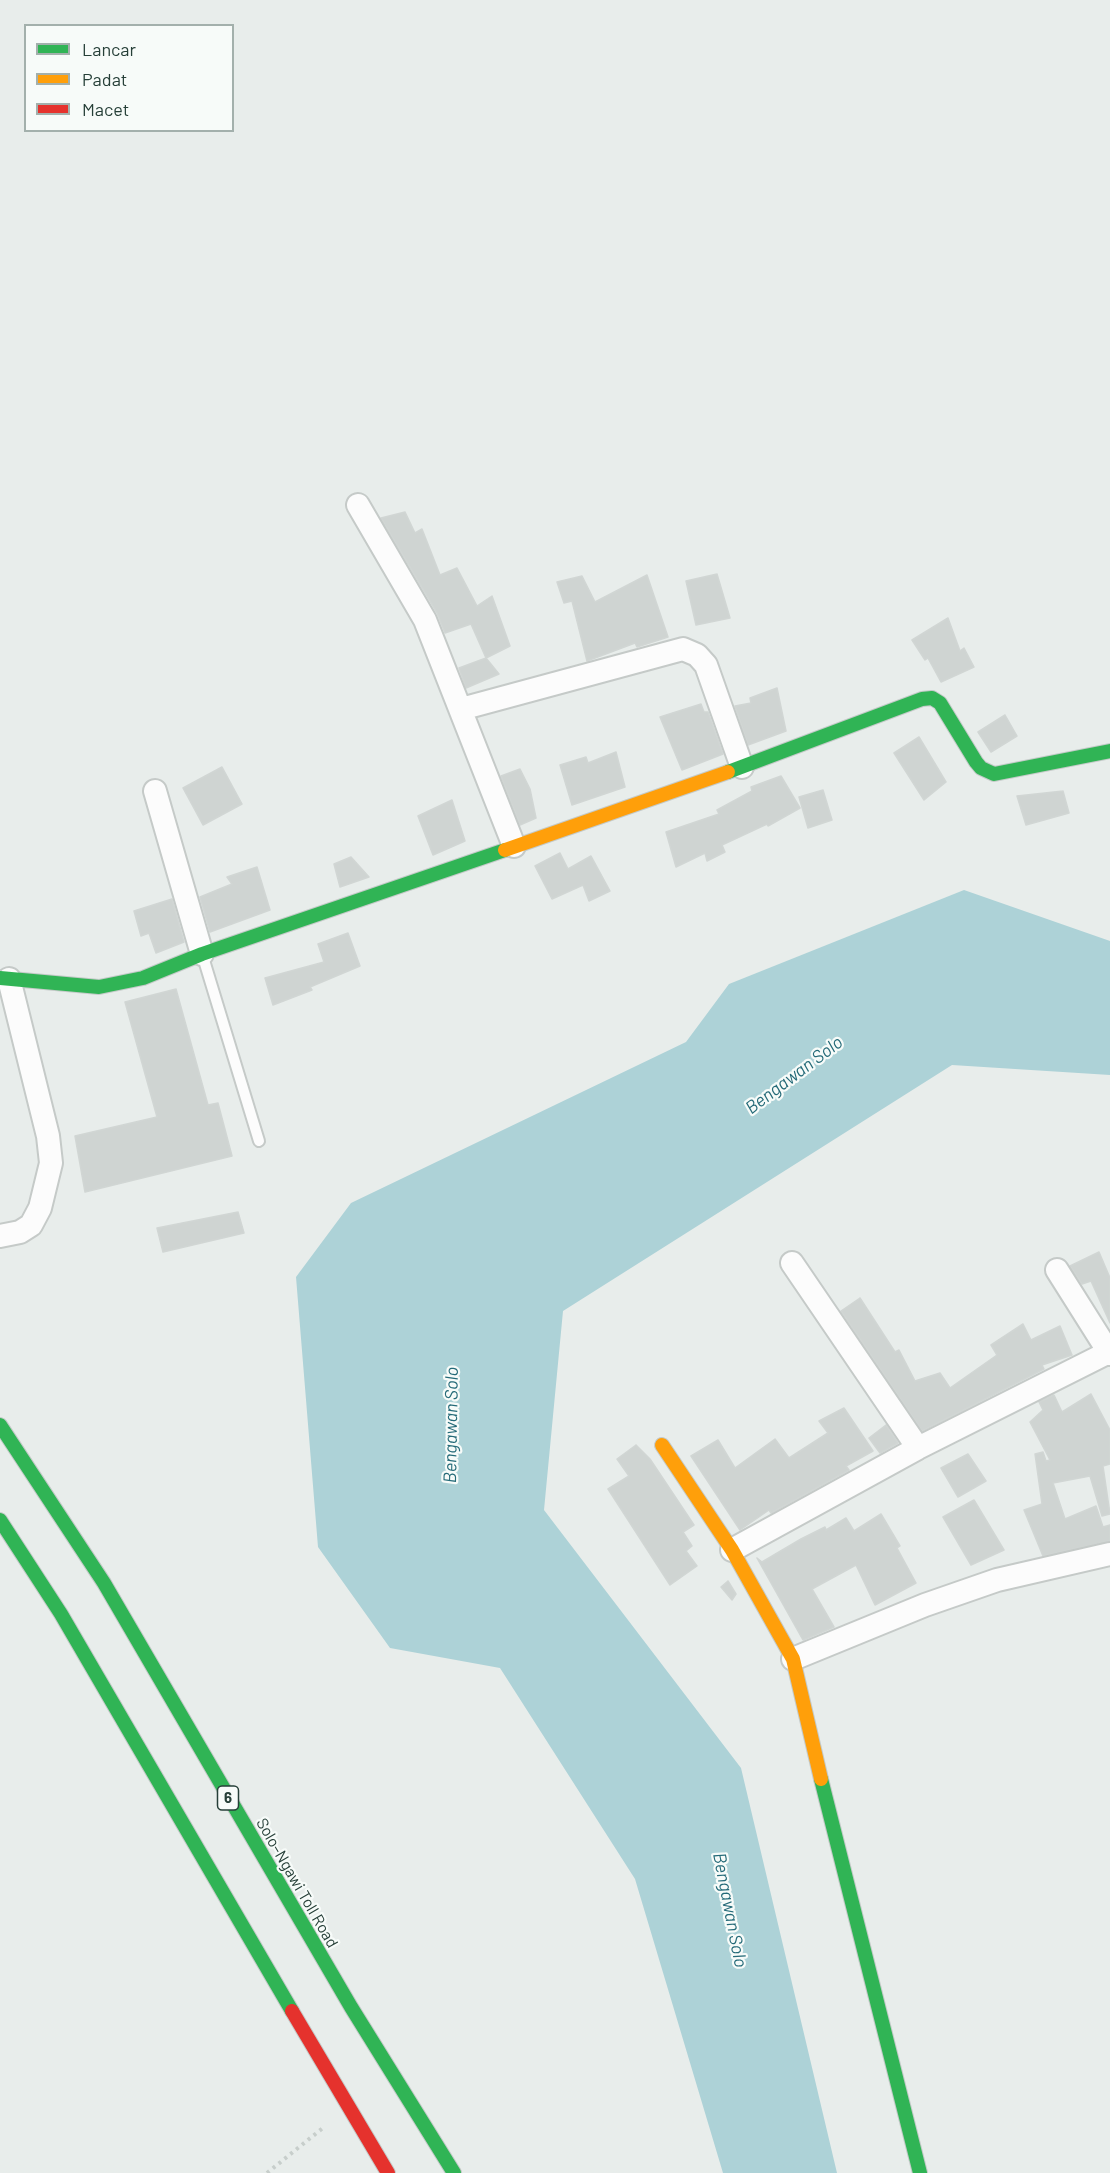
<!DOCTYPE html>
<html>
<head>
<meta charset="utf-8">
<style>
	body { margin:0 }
	#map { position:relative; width:1110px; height:2173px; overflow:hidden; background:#e8edeb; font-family:Barlow,sans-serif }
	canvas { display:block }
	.legend { position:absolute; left:24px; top:24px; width:210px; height:108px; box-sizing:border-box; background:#f7fbf9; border:2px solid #a3b0ac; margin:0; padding:8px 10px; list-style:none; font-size:18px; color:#263f38 }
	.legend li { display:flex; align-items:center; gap:12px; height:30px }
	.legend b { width:30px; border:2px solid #a3b0ac }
</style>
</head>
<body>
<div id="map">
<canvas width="1110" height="2173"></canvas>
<ul class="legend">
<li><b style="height:8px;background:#30b455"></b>Lancar</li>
<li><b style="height:8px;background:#ff9f0a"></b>Padat</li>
<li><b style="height:8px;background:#e5322d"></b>Macet</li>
</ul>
</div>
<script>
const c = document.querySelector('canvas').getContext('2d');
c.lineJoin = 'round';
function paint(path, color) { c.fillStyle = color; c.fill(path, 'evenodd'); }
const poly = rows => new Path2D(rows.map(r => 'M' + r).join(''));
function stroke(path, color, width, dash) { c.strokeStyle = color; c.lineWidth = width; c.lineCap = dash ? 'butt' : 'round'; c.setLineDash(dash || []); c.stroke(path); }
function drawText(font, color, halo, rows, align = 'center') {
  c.font = font + ' Barlow,sans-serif'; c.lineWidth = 4.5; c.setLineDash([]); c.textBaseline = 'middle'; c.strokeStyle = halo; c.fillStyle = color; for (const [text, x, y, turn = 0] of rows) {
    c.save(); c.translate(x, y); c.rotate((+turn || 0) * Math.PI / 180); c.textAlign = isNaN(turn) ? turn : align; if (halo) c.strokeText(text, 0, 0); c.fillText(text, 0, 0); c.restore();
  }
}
paint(poly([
	[964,890,1110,941,1110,1075,952,1065,563,1311,544,1510,741,1768,837,2173,723,2173,635,1879,500,1668,390,1648,318,1547,296,1277,351,1203,686,1042,729,984]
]), '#add2d7');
const building = poly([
	[405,512,415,533,422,529,440,575,457,568,477,606,492,596,510,646,486,658,471,624,445,633,437,613,381,518,405,512],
	[717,574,730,618,696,625,686,581,717,574],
	[647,575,668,637,637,647,635,643,587,661,572,601,564,603,557,582,582,576,595,602,647,575],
	[948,618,960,651,964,648,974,667,941,682,928,658,925,660,912,640,948,618],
	[486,658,499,674,466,688,459,668,486,658],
	[777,688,786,731,748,745,735,706,751,703,750,698,777,688],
	[701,704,704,712,708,712,723,754,682,770,660,717,701,704],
	[1005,715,1017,736,991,752,978,732,1005,715],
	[919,737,946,782,924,800,894,753,919,737],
	[616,752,625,787,572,805,560,765,586,757,588,763,616,752],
	[222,767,242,804,203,825,183,788,222,767],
	[520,769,530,789,536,818,520,825,501,776,520,769],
	[781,776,800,808,768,826,767,824,722,845,725,852,707,861,705,853,676,867,666,832,719,814,717,810,752,791,751,787,781,776],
	[823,790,832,820,808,828,799,797,823,790],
	[1063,791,1069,813,1026,825,1017,796,1063,791],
	[452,800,465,841,433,855,418,816,452,800],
	[560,853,568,869,591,856,610,891,589,901,583,885,552,899,535,866,560,853],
	[351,857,369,877,340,887,334,864,351,857],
	[257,867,270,910,210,932,200,897,232,884,227,877,257,867],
	[172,899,184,942,156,953,149,933,141,936,134,911,172,899],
	[348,933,360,966,310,987,312,990,273,1005,265,978,324,962,318,944,348,933],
	[176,989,208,1105,218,1103,232,1156,85,1192,75,1136,157,1117,125,1002,176,989],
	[238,1212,244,1233,163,1252,157,1228,238,1212],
	[1099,1252,1110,1278,1110,1323,1091,1281,1082,1284,1070,1266,1099,1252],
	[860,1298,895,1352,899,1350,915,1381,940,1373,950,1388,997,1355,991,1345,1023,1324,1031,1340,1060,1326,1072,1355,1042,1365,1044,1369,922,1431,841,1311,860,1298],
	[1091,1394,1110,1430,1110,1464,1103,1466,1110,1514,1102,1516,1090,1476,1053,1483,1065,1519,1096,1506,1103,1527,1110,1525,1110,1541,1043,1556,1024,1510,1042,1504,1035,1454,1043,1452,1046,1461,1050,1460,1030,1422,1043,1410,1039,1402,1054,1395,1062,1412,1091,1394],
	[844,1408,873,1451,846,1466,849,1470,771,1513,769,1510,740,1530,691,1456,718,1440,735,1468,775,1439,789,1458,828,1433,819,1421,844,1408],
	[886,1425,898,1443,880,1453,869,1438,886,1425],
	[636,1445,650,1459,694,1525,683,1532,692,1546,686,1551,697,1566,670,1585,608,1489,629,1476,617,1459,636,1445],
	[968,1454,986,1481,958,1497,941,1468,968,1454],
	[974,1500,1004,1550,971,1565,943,1517,974,1500],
	[881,1514,900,1546,897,1548,916,1583,875,1605,856,1565,812,1589,834,1627,803,1640,757,1558,762,1562,801,1539,825,1527,826,1530,846,1518,854,1531,881,1514],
	[728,1581,736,1594,732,1600,721,1587,728,1581]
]);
paint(building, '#cfd4d2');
stroke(building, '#d1d6d4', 1.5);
const lane = poly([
	[203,957,259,1141]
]);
const street = poly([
	[358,505,425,620,514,846],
	[461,709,683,649,697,655,706,665,742,767],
	[155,791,202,954],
	[0,1236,20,1232,31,1225,40,1208,51,1163,48,1136,9,979],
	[792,1263,918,1448],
	[1057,1270,1110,1354],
	[732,1550,918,1448,1109,1352],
	[793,1659,925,1605,997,1580,1110,1554]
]);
const fast = poly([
	[728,772,922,699,932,698,940,703,976,762,981,768,994,774,1110,751],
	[0,978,99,987,143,978,202,954,505,850],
	[0,1425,104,1583,351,2007,454,2173],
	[0,1520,61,1614,292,2011],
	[821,1779,920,2173]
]);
const slow = poly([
	[505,850,728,772],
	[662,1445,732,1550,793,1659,821,1779]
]);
const jam = poly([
	[292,2011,388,2173]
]);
stroke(lane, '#c5cac8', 14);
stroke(street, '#c5cac8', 26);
stroke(fast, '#c4cac8', 16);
stroke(slow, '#c4cac8', 16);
stroke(jam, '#c4cac8', 16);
stroke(poly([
	[267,2173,324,2127]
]), '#c7cecb', 4, [3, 4.5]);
stroke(lane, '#fcfcfc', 10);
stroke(street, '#fcfcfc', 22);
stroke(fast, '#30b455', 14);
stroke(slow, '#ff9f0a', 14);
stroke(jam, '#e5322d', 14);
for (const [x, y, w] of [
	[228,1798,21]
]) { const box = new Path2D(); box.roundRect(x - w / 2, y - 12, w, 24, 4.5); c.fillStyle = '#f7fbf9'; c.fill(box); stroke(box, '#263f38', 1.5); }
drawText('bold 15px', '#263f38', null, [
	["6",228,1798]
]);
drawText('16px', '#263f38', '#f7fbf9', [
	["Solo–Ngawi Toll Road",297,1883,60]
]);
drawText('italic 18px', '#246a78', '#f7fbf9', [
	["Bengawan Solo",794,1075,-37],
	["Bengawan Solo",451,1425,-89],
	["Bengawan Solo",730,1910,79]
]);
</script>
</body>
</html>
